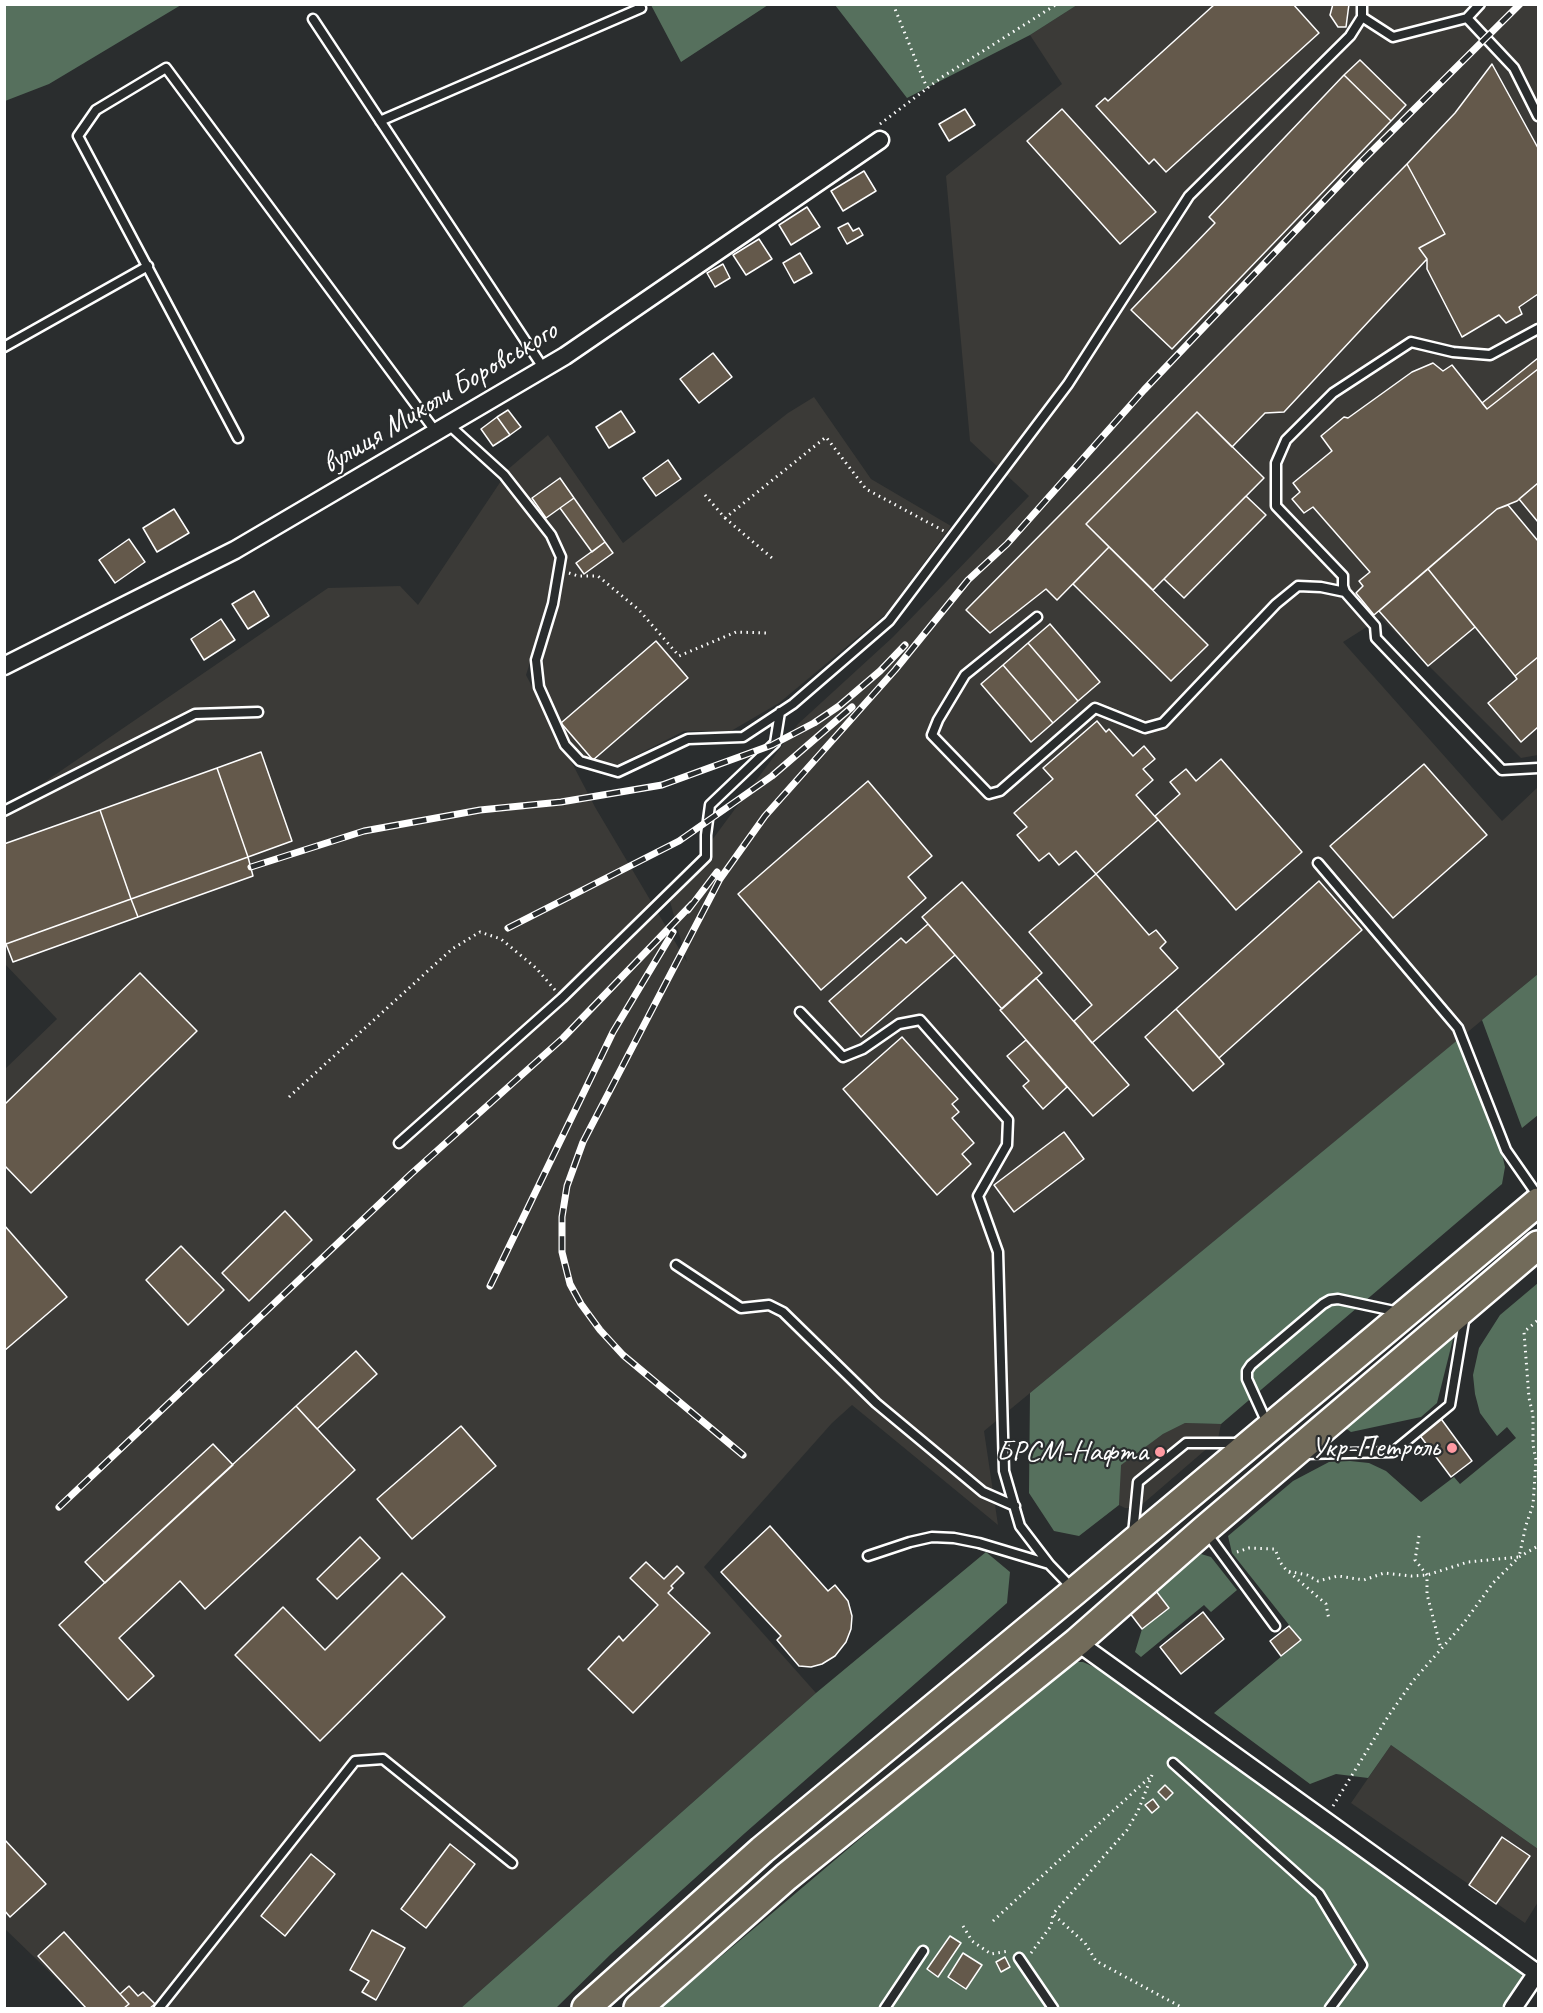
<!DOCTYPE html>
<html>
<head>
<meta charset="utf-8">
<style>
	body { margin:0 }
	#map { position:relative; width:1543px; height:2013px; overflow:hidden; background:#2a2d2e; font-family:Caveat,sans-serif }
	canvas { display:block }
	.frame { position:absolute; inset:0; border:6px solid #fff; pointer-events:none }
</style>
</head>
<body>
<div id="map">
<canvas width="1543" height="2013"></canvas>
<div class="frame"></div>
</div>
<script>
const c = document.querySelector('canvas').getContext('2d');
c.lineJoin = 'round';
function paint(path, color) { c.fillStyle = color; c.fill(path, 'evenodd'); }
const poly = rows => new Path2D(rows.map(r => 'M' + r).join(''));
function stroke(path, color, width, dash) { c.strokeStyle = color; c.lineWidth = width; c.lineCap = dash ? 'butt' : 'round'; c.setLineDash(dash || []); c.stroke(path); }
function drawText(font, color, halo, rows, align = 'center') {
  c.font = font + ' Caveat,sans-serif'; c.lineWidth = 4.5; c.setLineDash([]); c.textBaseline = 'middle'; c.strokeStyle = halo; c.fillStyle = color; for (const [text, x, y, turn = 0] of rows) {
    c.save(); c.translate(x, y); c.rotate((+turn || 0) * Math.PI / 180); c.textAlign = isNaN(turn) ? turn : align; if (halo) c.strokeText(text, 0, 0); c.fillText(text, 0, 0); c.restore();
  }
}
paint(poly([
	[1077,5,1538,5,1538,755,1521,758,1381,618,1343,642,1502,821,1538,787,1538,974,984,1431,998,1525,852,1405,832,1423,704,1567,816,1693,461,2008,87,2008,5,1929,5,1069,57,1019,5,964,5,809,328,588,400,586,418,605,503,478,550,543,556,563,548,608,526,675,595,807,687,962,669,898,798,724,893,637,1029,496,970,441,946,176,1062,84,1030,35],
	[814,397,871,479,951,526,887,613,779,703,731,731,684,731,615,766,582,758,567,742,542,684,540,662,557,606,564,557,553,531,506,471,548,435,623,543,788,413],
	[1185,1423,1221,1424,1218,1439,1138,1508,1125,1508,1119,1505,1120,1465,1163,1434],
	[1391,1745,1538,1849,1538,1902,1525,1923,1351,1803]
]), '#3b3a37');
paint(poly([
	[5,4,181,4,181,5,49,84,5,101],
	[651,5,651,4,768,5,681,62],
	[835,5,1077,5,1030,35,907,98],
	[1538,974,1538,1115,1522,1128,1482,1020],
	[1460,1038,1500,1145,1505,1167,1502,1184,1221,1424,1185,1423,1163,1434,1121,1465,1119,1505,1079,1536,1054,1531,1029,1493,1030,1393],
	[1538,1283,1538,1849,1391,1745,1368,1778,1336,1774,1310,1784,1214,1713,1301,1640,1232,1553,1228,1536,1293,1481,1329,1462,1350,1461,1369,1463,1386,1471,1421,1502,1454,1477,1460,1484,1516,1438,1507,1427,1497,1436,1480,1413,1475,1394,1473,1375,1479,1348,1500,1315],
	[1454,1335,1437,1403,1421,1417,1351,1432,1344,1427,1344,1423],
	[986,1552,1010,1572,1007,1603,745,1833,611,1954,556,2008,461,2008,816,1693],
	[1201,1554,1211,1557,1237,1590,1211,1612,1204,1605,1141,1657,1135,1652,1142,1629,1169,1608,1154,1587],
	[1069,1662,1083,1662,1103,1671,1521,1970,1522,1979,1502,2008,660,2008]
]), '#56705d');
const building = poly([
	[1215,4,1293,4,1319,33,1166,172,1154,159,1149,164,1096,106,1105,98,1108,101,1215,4],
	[1333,4,1349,4,1346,27,1338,27,1330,15,1333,4],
	[1360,60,1406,105,1391,121,1344,75,1360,60],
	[1492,64,1538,148,1538,294,1519,307,1522,314,1506,323,1499,315,1462,337,1427,269,1427,259,1419,248,1445,234,1407,164,1455,113,1492,64],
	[1344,75,1391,121,1172,349,1131,310,1215,223,1209,217,1344,75],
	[965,109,975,125,949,141,939,124,965,109],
	[1062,109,1156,212,1120,244,1027,141,1062,109],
	[1407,164,1445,234,1419,248,1427,259,1284,412,1265,413,1232,447,1197,412,1086,524,1109,547,1057,600,1046,589,990,633,966,610,1407,164],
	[864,171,876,191,843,211,831,191,864,171],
	[807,207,820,227,791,245,779,225,807,207],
	[848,223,853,231,859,228,863,235,847,244,838,228,848,223],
	[759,239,772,259,746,275,733,255,759,239],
	[800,253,812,273,794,283,783,263,800,253],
	[723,264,730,278,715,287,707,273,723,264],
	[713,353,732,377,699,403,680,379,713,353],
	[1538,358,1538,369,1487,409,1482,403,1538,358],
	[1433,363,1443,371,1452,365,1487,409,1538,369,1538,483,1517,501,1497,509,1374,615,1356,593,1363,586,1359,581,1370,572,1313,507,1304,513,1292,499,1300,492,1293,483,1332,451,1321,436,1344,417,1348,418,1412,372,1433,363],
	[508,410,521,427,510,435,497,417,508,410],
	[621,411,635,432,609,448,596,427,621,411],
	[1197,412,1264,478,1153,590,1086,524,1197,412],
	[497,417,510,435,493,446,481,429,497,417],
	[668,460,681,479,656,496,643,478,668,460],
	[560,478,574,498,546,518,532,498,560,478],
	[1538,483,1538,522,1519,499,1538,483],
	[1246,496,1266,515,1184,598,1164,579,1246,496],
	[574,498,605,542,592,552,560,508,574,498],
	[1508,505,1538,541,1538,657,1515,676,1428,569,1497,509,1508,505],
	[174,509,189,533,157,552,143,528,174,509],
	[129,539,145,562,115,583,99,560,129,539],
	[605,542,613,553,584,574,576,563,605,542],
	[1109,547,1208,645,1171,681,1073,584,1109,547],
	[1428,569,1475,627,1428,666,1379,611,1428,569],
	[254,591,269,616,248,629,232,604,254,591],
	[221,619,235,640,204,660,191,639,221,619],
	[1050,624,1100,682,1078,701,1028,643,1050,624],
	[656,641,688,678,593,760,561,723,656,641],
	[1028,643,1078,701,1053,723,1003,665,1028,643],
	[1538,657,1538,727,1521,742,1488,703,1517,679,1515,676,1538,657],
	[1003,665,1053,723,1031,742,981,684,1003,665],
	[1097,721,1106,732,1109,729,1133,756,1144,746,1155,759,1143,769,1153,780,1136,795,1158,820,1096,874,1076,851,1059,865,1049,853,1039,861,1017,835,1027,827,1014,813,1053,779,1043,768,1097,721],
	[261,752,292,841,248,857,217,768,261,752],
	[1221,759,1302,852,1236,910,1155,816,1180,794,1170,782,1186,769,1196,781,1221,759],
	[1424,764,1487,835,1393,918,1330,846,1424,764],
	[217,768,248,857,131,899,100,810,217,768],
	[868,781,932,856,908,877,926,898,821,990,738,894,868,781],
	[100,810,131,899,6,944,4,939,4,844,100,810],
	[248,857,253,876,138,917,131,899,248,857],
	[1096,874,1149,935,1156,930,1166,942,1160,948,1178,968,1092,1043,1074,1021,1092,1005,1029,932,1096,874],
	[1319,881,1362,930,1219,1058,1176,1009,1319,881],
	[962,882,1042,973,1002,1009,922,917,962,882],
	[131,899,138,917,13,962,6,944,131,899],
	[928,924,955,955,861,1037,829,1001,901,938,906,943,928,924],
	[140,973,197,1031,31,1193,4,1165,4,1105,140,973],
	[1036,978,1129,1085,1093,1116,1000,1010,1036,978],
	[1176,1009,1224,1064,1193,1091,1145,1037,1176,1009],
	[902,1037,958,1099,952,1104,959,1112,952,1118,974,1143,962,1154,971,1164,937,1195,843,1089,902,1037],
	[1026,1040,1067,1087,1043,1109,1023,1086,1029,1081,1007,1056,1026,1040],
	[1064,1132,1084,1159,1014,1212,994,1185,1064,1132],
	[285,1211,312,1240,249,1301,222,1273,285,1211],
	[4,1225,67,1297,4,1351,4,1225],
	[181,1246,224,1290,188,1325,146,1280,181,1246],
	[356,1351,377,1374,317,1429,296,1406,356,1351],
	[296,1406,355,1470,205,1609,180,1581,119,1638,154,1676,128,1700,59,1625,296,1406],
	[1439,1416,1472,1461,1451,1477,1418,1433,1439,1416],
	[461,1426,496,1466,412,1539,377,1499,461,1426],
	[213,1444,233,1465,105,1583,85,1562,213,1444],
	[770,1526,828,1591,835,1585,848,1601,852,1616,851,1629,846,1642,835,1656,822,1664,811,1667,799,1666,777,1640,781,1636,721,1572,770,1526],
	[360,1537,380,1558,337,1599,317,1579,360,1537],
	[646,1562,664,1579,677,1566,684,1573,671,1586,673,1588,668,1593,710,1633,633,1713,588,1669,619,1636,623,1641,658,1605,630,1578,646,1562],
	[402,1573,445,1617,320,1741,235,1655,283,1607,325,1650,402,1573],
	[1156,1591,1169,1608,1142,1629,1129,1612,1156,1591],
	[1203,1612,1224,1639,1181,1674,1160,1647,1203,1612],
	[1289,1626,1301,1640,1281,1656,1270,1641,1289,1626],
	[1165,1785,1173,1793,1166,1800,1158,1792,1165,1785],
	[1153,1799,1159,1807,1152,1813,1145,1805,1153,1799],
	[1502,1837,1530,1856,1496,1904,1469,1885,1502,1837],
	[4,1839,46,1884,10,1917,4,1910,4,1839],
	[450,1844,475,1864,426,1928,401,1909,450,1844],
	[311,1854,335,1874,285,1936,261,1916,311,1854],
	[372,1930,405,1948,376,2000,362,1992,369,1981,350,1970,372,1930],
	[64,1932,129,2004,124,2008,86,2008,38,1956,64,1932],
	[950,1936,961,1943,938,1977,927,1969,950,1936],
	[963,1953,982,1965,966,1989,948,1977,963,1953],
	[1005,1957,1010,1967,1001,1972,996,1962,1005,1957],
	[129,1986,138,1996,143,1992,155,2004,150,2008,124,2008,129,2004,120,1994,129,1986]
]);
paint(building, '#64594b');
stroke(building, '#fff', 1.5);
const service = poly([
	[1362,4,1362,17,1393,37,1467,18,1480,4],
	[1467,18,1514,68,1538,116],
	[313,19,544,369],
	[380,121,641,8],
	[1538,329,1490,355,1453,352,1411,342,1333,393,1286,440,1276,463,1276,506,1343,576,1343,586,1345,592,1375,626,1376,638,1502,770,1538,768],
	[4,347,148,266],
	[449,425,504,475,551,535,561,557,553,604,536,660,539,687,565,745,580,761,618,772,688,739,743,737,793,704,889,621,1068,384,1189,196,1350,36,1362,17],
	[238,438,78,136,96,110,166,68,436,432],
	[1037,617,965,675,938,720,932,735,989,794,1000,791,1095,708,1145,728,1163,723,1276,604,1298,586,1321,587,1345,592],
	[4,811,195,714,258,712],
	[1318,863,1458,1028,1506,1150,1538,1196],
	[800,1012,843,1057,863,1049,899,1024,920,1020,1008,1120,1007,1145,978,1196,998,1252,1004,1471,1020,1526,1049,1564,1073,1589],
	[399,1143,562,998,706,857,706,835,710,805,775,743,780,712],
	[676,1265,741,1308,769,1305,783,1312,876,1403,983,1492,1015,1506],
	[1267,1423,1247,1379,1247,1371,1251,1365,1323,1304,1330,1300,1338,1299,1399,1312],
	[1304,1454,1393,1452,1450,1405,1465,1315],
	[1206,1532,1275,1626],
	[1133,1534,1138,1482,1186,1443,1241,1443],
	[868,1556,910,1542,932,1537,954,1538,979,1543,1049,1564],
	[1173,1763,1319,1894,1362,1965,1330,2008],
	[1019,1958,1053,2008],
	[159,2008,355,1761,383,1759,512,1863],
	[885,2008,923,1951]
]);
const minor = poly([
	[4,666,235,550,565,356,880,140],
	[1077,1642,1537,1973],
	[1513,2008,1538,1971]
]);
const primary = poly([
	[586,2008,762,1850,1075,1591,1538,1202],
	[638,2008,786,1877,1077,1642,1204,1530,1538,1245]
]);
stroke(service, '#fff', 13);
stroke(minor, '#fff', 21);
stroke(primary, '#fff', 32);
stroke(poly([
	[893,4,927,88],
	[880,124,942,77,1057,4],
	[705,495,725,518,826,437,866,489,944,531],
	[725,518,772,558],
	[569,573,578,576,598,576,639,610,679,656,736,632,766,633],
	[289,1097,452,949,480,932,501,939,536,968,555,990],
	[1419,1536,1415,1560,1427,1575,1427,1594,1441,1649],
	[1237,1552,1249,1548,1275,1549,1280,1562,1287,1571,1307,1575,1318,1581,1338,1576,1364,1580,1384,1573,1411,1576,1427,1575,1468,1562,1519,1557,1526,1525,1533,1505,1536,1460,1533,1445,1533,1415,1529,1398,1524,1332,1538,1320],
	[1289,1572,1326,1604,1329,1620],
	[1152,1775,1138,1811,1127,1830,1053,1914,1085,1943,1096,1961,1183,2008],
	[1333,1806,1389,1715,1413,1681,1463,1624,1493,1583,1519,1557,1538,1546],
	[993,1921,1151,1776],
	[963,1926,972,1941,991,1954,1009,1951],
	[1031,1953,1051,1926,1053,1914]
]), '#fff', 3, [1.5, 4.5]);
stroke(service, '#2a2d2e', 8);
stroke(minor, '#2a2d2e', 16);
stroke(primary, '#726b5a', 27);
const rail = poly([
	[251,867,364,831,480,810,561,802,662,785,772,745,814,723,839,706,880,671,905,645],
	[688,910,717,872],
	[508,928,679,841,772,776,852,707],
	[490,1286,613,1032,673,932],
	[743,1455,623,1355,600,1330,581,1304,570,1284,562,1252,562,1217,567,1186,583,1142,720,879,765,816,895,670,968,580,1007,544,1144,390,1361,162,1520,4],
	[59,1507,411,1174,563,1038,692,904]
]);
stroke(rail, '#fff', 7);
stroke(rail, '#2a2d2e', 4.5, [14]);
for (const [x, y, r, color] of [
	[1452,1448,6,"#ff9aa2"],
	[1160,1452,6,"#ff9aa2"]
]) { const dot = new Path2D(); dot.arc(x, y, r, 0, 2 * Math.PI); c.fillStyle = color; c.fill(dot); stroke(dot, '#2a2d2e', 2); }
drawText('30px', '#fff', '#2a2d2e', [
	["вулиця Миколи Боровського",440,398,-31]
]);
drawText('30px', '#fff', '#2a2d2e', [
	["Укр-Петроль",1440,1448],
	["БРСМ-Нафта",1148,1452]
], 'right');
</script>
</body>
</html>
